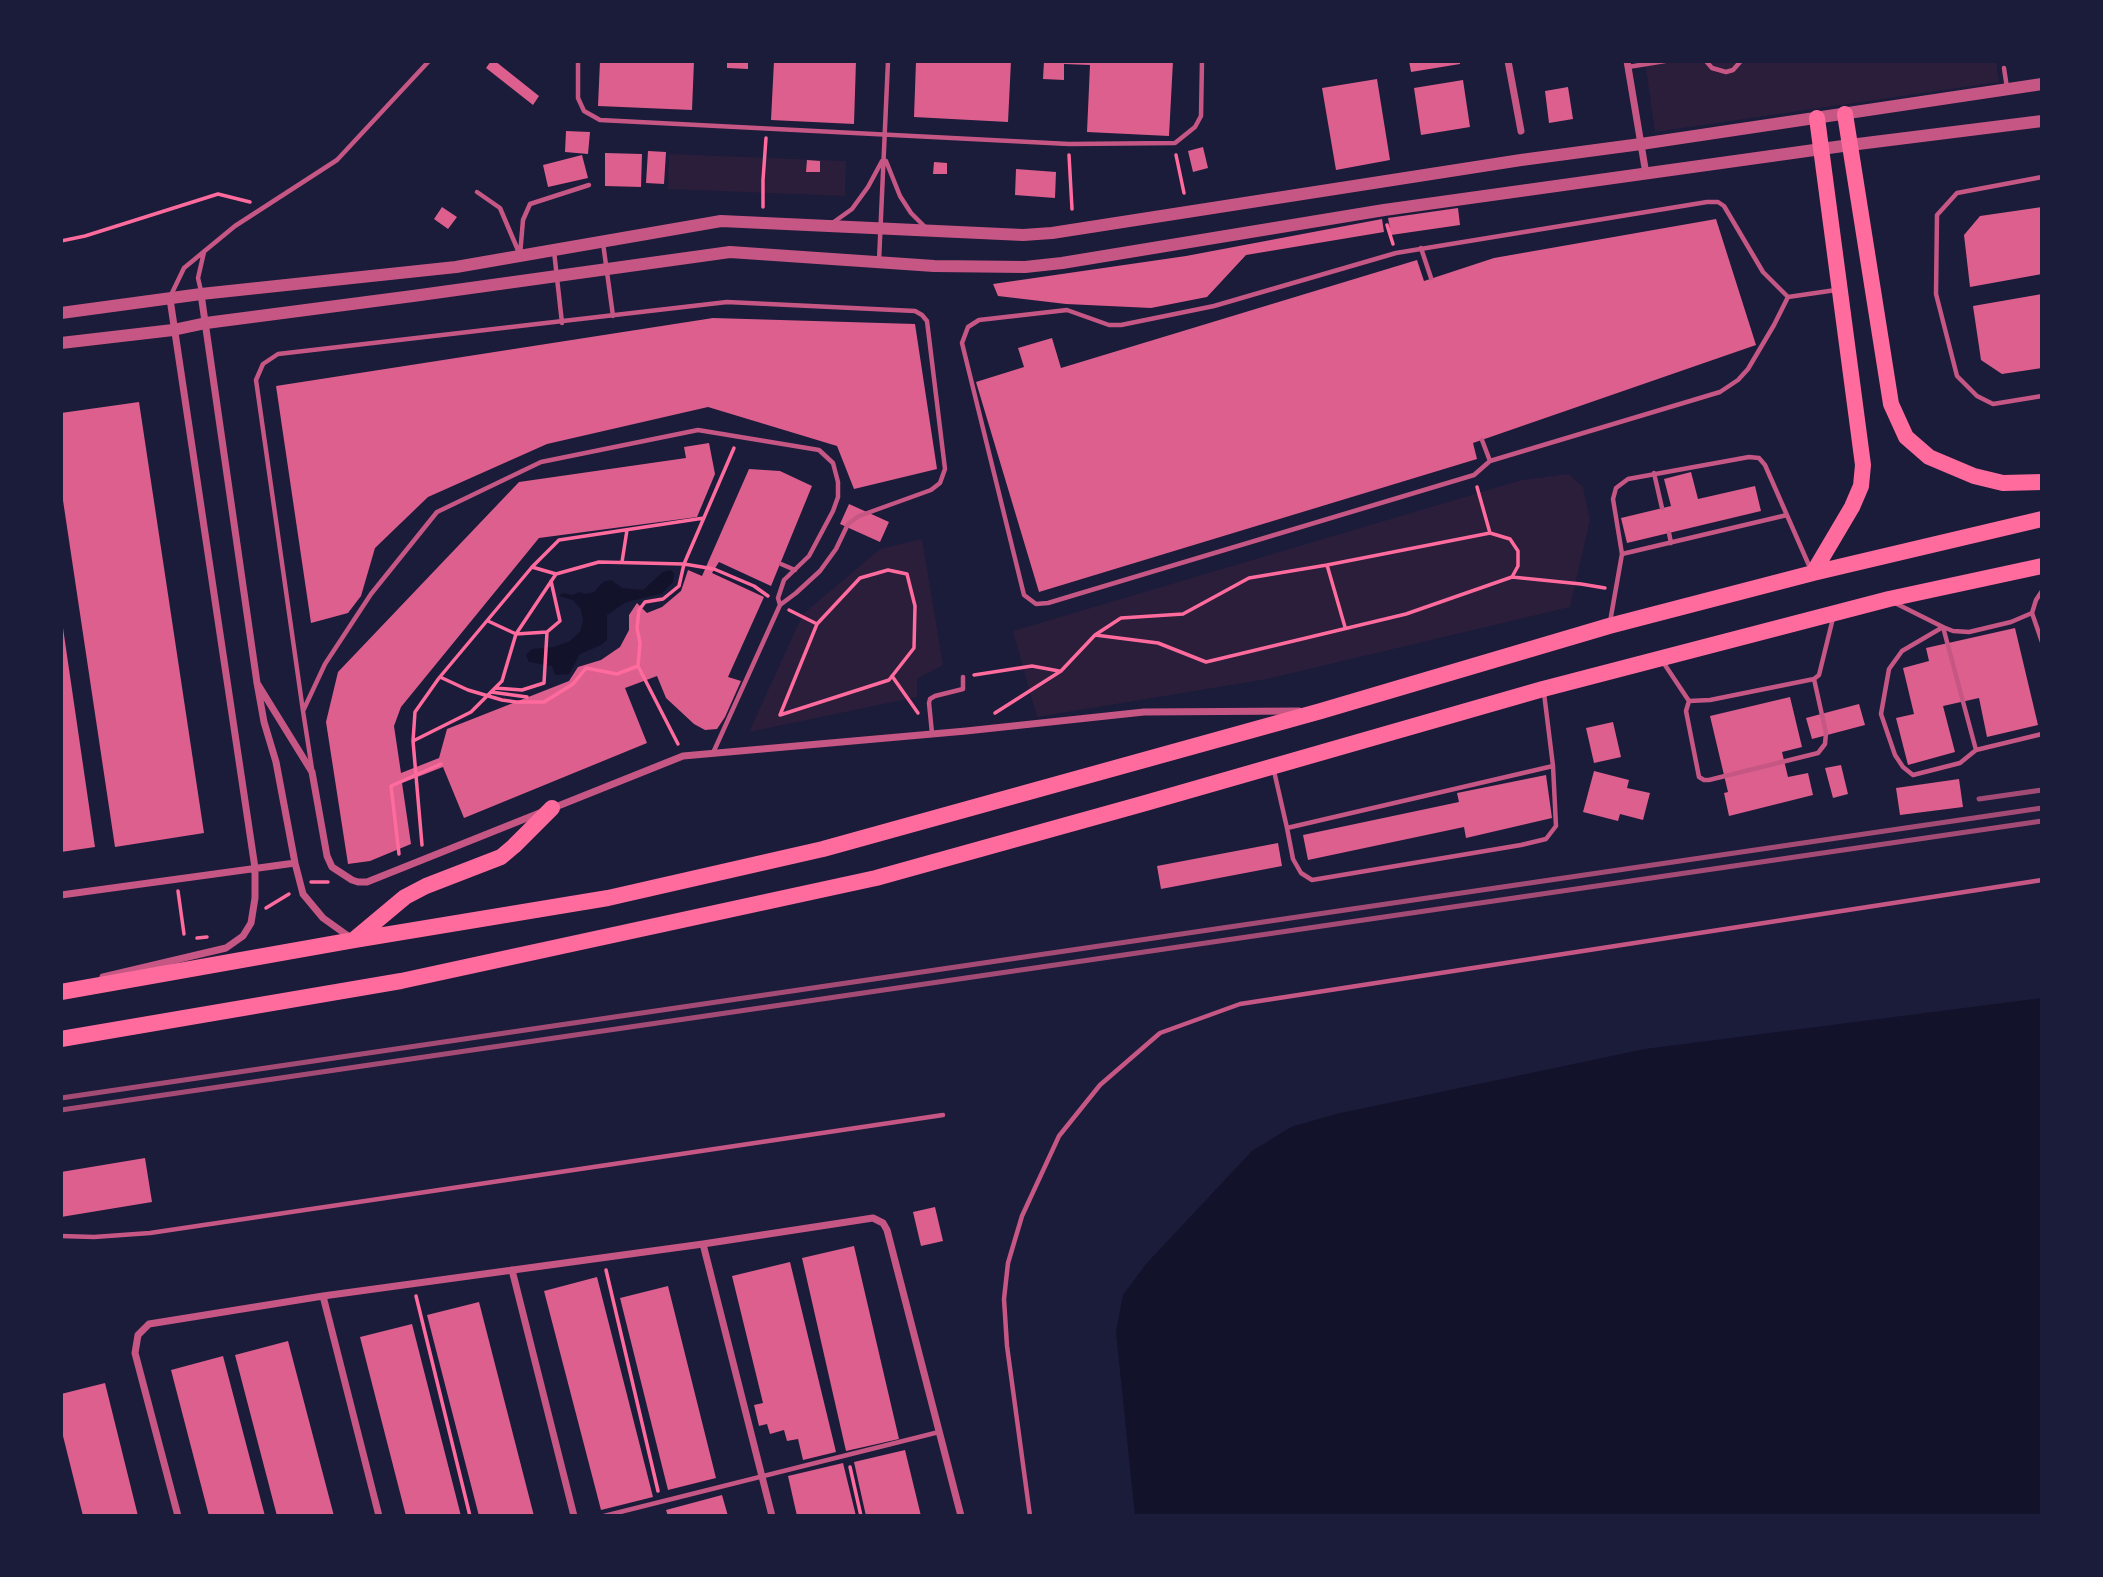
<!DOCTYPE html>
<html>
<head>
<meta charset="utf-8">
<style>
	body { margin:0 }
	#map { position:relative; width:2103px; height:1577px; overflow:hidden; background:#1b1b3a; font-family:Ubuntu,sans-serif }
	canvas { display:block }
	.frame { position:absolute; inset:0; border:63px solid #1b1b3a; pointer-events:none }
</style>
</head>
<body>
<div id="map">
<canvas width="2103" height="1577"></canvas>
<div class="frame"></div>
</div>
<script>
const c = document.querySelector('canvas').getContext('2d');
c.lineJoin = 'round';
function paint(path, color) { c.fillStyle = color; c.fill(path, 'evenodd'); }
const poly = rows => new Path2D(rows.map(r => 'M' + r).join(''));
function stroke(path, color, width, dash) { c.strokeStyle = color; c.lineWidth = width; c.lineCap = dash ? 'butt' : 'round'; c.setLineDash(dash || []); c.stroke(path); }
paint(poly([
	[1645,61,1996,61,1999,82,1655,132],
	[669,154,846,161,845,196,668,189],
	[1569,474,1583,487,1590,520,1570,607,1267,679,1037,717,1013,631,1522,480],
	[922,539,943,665,917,679,917,697,749,732,803,614,880,549]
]), '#2a1e3b');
paint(poly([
	[670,570,674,573,673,582,661,594,626,602,607,615,607,640,601,645,580,654,569,674,555,675,552,666,529,662,526,655,532,649,554,647,570,641,580,632,583,621,581,609,573,600,559,596,563,593,573,595,579,592,585,594,594,592,603,582,611,580,622,588,643,590,663,572],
	[2042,998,2042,1516,1135,1516,1116,1332,1123,1295,1146,1264,1252,1151,1291,1127,1336,1114,1645,1049]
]), '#12122b');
paint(poly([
	[491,61,495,61,539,96,533,105,486,68],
	[600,61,694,61,692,110,598,106],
	[727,61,748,61,748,69,727,68],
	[774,61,856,61,854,124,771,120],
	[916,61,1011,61,1008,122,914,117],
	[1044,61,1173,61,1169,136,1087,132,1090,65,1064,64,1064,80,1043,79],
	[1409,61,1460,61,1460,64,1411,72],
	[1377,79,1390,160,1336,170,1322,88],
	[1463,80,1470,127,1421,135,1414,88],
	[1568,87,1573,119,1549,123,1545,91],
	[566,131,590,132,588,154,565,152],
	[1203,147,1208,168,1193,172,1188,151],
	[648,151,666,152,664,184,646,183],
	[605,153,642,154,641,187,605,186],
	[582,155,588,178,548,187,543,165],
	[807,160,820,161,820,172,806,172],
	[934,162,947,163,947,174,933,174],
	[1016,169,1056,172,1055,198,1015,195],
	[442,207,457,217,448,229,434,219],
	[2042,207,2042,274,1970,287,1964,235,1980,216],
	[1458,208,1460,225,1391,235,1388,218],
	[1382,219,1384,232,1246,255,1207,297,1151,308,1066,304,998,296,993,284,1186,256],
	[1716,219,1756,345,1473,443,1477,459,1039,592,976,382,1024,367,1018,348,1052,338,1061,368,1417,260,1424,281,1494,258],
	[2042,294,2042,368,2002,374,1981,360,1973,306],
	[713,318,915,324,937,469,854,489,837,446,708,407,547,444,428,497,375,548,361,596,348,613,311,623,276,386],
	[139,402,204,833,115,847,61,487,61,413],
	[709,443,715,474,697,517,539,538,401,707,394,726,401,773,439,758,447,729,569,681,578,667,601,660,620,647,629,630,629,615,637,603,647,613,662,607,681,591,688,570,702,576,749,469,780,471,812,486,771,586,719,562,712,573,764,597,728,677,741,681,725,717,717,729,705,730,694,724,666,698,657,676,625,688,647,743,464,818,443,767,402,783,411,844,370,861,348,864,326,722,338,672,519,482,686,458,684,447],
	[1691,472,1698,499,1755,486,1761,511,1627,543,1621,518,1671,506,1664,479],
	[849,504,889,522,880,542,840,524],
	[61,628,63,628,95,847,61,852],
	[2015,628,2038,725,1987,737,1979,698,1943,706,1955,752,1908,765,1896,718,1914,714,1903,668,1929,661,1926,648],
	[1790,697,1802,747,1782,752,1788,777,1808,773,1813,795,1729,816,1724,793,1728,792,1710,716],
	[1859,704,1865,725,1812,739,1806,718],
	[1613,722,1621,757,1594,763,1586,728],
	[1841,765,1848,794,1833,798,1825,768],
	[1594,771,1629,780,1627,788,1650,793,1643,820,1620,814,1618,821,1583,812],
	[1546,775,1552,818,1466,838,1464,827,1308,860,1303,835,1459,802,1457,793],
	[1959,779,1963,807,1900,815,1896,788],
	[1278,843,1282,866,1161,889,1157,866],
	[145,1158,152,1202,61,1217,61,1172],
	[935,1207,943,1241,921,1246,913,1212],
	[854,1246,899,1439,846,1451,802,1258],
	[790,1262,836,1452,803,1460,798,1439,787,1441,784,1430,770,1434,767,1424,759,1426,754,1405,763,1403,732,1276],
	[597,1277,653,1497,601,1510,544,1291],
	[668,1286,716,1478,668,1490,620,1298],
	[479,1302,534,1516,479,1516,427,1315],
	[412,1324,461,1516,406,1516,360,1337],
	[288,1341,334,1516,277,1516,235,1355],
	[223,1356,265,1516,209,1516,171,1370],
	[105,1383,138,1516,83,1516,61,1428,61,1394],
	[905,1450,921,1516,866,1516,854,1462],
	[843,1463,856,1516,797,1516,788,1476],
	[722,1495,728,1516,668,1516,666,1510]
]), '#dd5f8e');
stroke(poly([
	[1069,155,1072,209],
	[1176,155,1184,193],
	[763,207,763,180,766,138],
	[1387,225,1393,244],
	[61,241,85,236,218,194,250,202],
	[1490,533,1510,539,1518,551,1518,566,1512,577],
	[622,562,627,530],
	[1327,565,1345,627],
	[532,567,556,574],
	[888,570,907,574,915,606,914,648,889,680,780,715,817,624,860,578,888,570],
	[789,610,817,624],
	[488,621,516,634,547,632,560,621,551,581],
	[1095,635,1158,643,1206,662,1406,614,1512,577,1581,584,1605,588],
	[638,666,678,744],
	[974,675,1032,666,1059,671],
	[892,676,918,713],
	[440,677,468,690,502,700,516,702,544,702,573,684,586,668,617,674,638,666,640,643,637,628,639,610,645,602,663,599,679,586,684,564,734,448],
	[495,688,522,690,544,683,547,632],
	[491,692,527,697],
	[995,713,1061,671,1095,635,1121,618,1183,614,1249,578,1327,565,1490,533,1477,487],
	[413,741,415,712,439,678,532,567,559,540,704,518],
	[422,845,413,741,471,712,502,681,516,634,556,574,599,562,684,564,714,569,754,586,768,596],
	[399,854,391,786,441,764],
	[311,882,328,882],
	[178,891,184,934],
	[266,908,289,894],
	[197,938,207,937],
	[606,1270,658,1491],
	[416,1296,470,1516],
	[850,1467,861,1516]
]), '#ff6b9d', 3.5);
stroke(poly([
	[578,61,578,98,584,111,600,120,1069,144,1175,143,1195,127,1201,116,1202,61],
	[1706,61,1712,68,1726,72,1733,70,1741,61],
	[1628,67,1665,61],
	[2004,68,2007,88],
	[886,161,900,196,911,213,926,228],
	[2042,177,1957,193,1937,215,1936,294,1957,376,1977,396,1993,404,2042,396],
	[477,192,500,208,520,255],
	[831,224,852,209,868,187,882,161],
	[603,243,613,316],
	[1421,248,1431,278],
	[554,251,562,323],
	[520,255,523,220,530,204,589,185],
	[879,261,888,61],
	[201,291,198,278,204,252],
	[171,295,184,268,235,226,337,160,429,61],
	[1788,297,1763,272,1724,206,1718,202,1707,202,1396,253,1214,306,1121,325,1109,325,1067,310,979,320,968,327,962,343,1024,595,1036,604,1048,603,1474,475,1490,461,1720,392,1738,380,1748,369,1774,325,1788,297,1836,290],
	[1482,440,1490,461],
	[1654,473,1662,508],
	[1669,533,1671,543],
	[1622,554,1787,515],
	[781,564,795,570],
	[1895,603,1943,627,1953,631,1969,632,2011,622,2032,613,2036,600,2042,591],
	[2032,613,2042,642],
	[1610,622,1622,554,1613,499,1616,488,1628,479,1749,457,1759,458,1765,465,1811,570],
	[1663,662,1689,701,1710,700,1814,679,1819,675,1833,618],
	[1689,701,1686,711,1699,777,1704,780,1709,780,1818,753,1825,744,1826,733,1814,679],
	[303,711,256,380,263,364,278,354,727,302,915,311,922,315,927,321,945,469,940,483,931,490,859,516,848,524,836,549,820,571,796,593,780,605],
	[932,733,929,703,930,699,935,696,963,689,963,677],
	[1976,750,1960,763,1913,775,1903,767,1895,755,1881,714,1889,669,1902,651,1943,627,1976,750,2042,734],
	[312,769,303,711,325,664,371,594,437,512,541,462,698,430,819,450,833,463,838,482,838,497,833,511,809,556,784,580,778,598,780,605,713,753],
	[1274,771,1287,828,1553,766,1544,693],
	[1287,828,1293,859,1301,873,1312,880,1521,845,1546,839,1556,826,1553,766],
	[61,1236,94,1237,150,1233,943,1115],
	[604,1516,939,1432],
	[1030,1516,1007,1346,1004,1299,1008,1263,1022,1216,1059,1136,1100,1085,1160,1033,1240,1004,2042,880]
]), '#c65784', 4.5);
stroke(poly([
	[1508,61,1521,131],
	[1627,61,1646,174],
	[201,294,257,683,264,722,276,762,295,863,303,894,323,918,351,938],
	[257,683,312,772,327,856,332,867,352,880,358,882,367,882,542,812],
	[553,808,683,756,966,731,1144,712,1299,711],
	[61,895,295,863],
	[103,977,226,948,243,936,251,923,255,898,255,868,170,299],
	[703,1244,772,1516],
	[512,1270,574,1516],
	[323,1296,379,1516],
	[178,1516,135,1353,138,1335,149,1324,323,1296,703,1244,873,1218,883,1223,887,1230,961,1516]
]), '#c65784', 7);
stroke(poly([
	[61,313,201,294,456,267,721,221,1023,235,1052,233,1521,160,1641,144,2042,84],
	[61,343,173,330,206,323,413,296,730,252,934,266,1025,267,1062,263,1384,210,1850,145,2042,121]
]), '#c65784', 12);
stroke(poly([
	[1845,114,1891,404,1906,437,1929,457,1974,476,2003,483,2042,482],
	[1813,573,1852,507,1861,486,1863,465,1817,118],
	[356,938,405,897,426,886,501,857,514,846,552,808],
	[61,992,354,940,608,898,823,849,1321,711,1609,626,1813,573,2042,519],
	[61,1039,401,981,876,878,1142,804,1543,689,1889,599,2042,566]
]), '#ff6b9d', 16);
stroke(poly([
	[1979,799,2042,790],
	[61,1098,2042,808],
	[61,1110,2042,821]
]), '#a44b75', 5);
</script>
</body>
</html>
